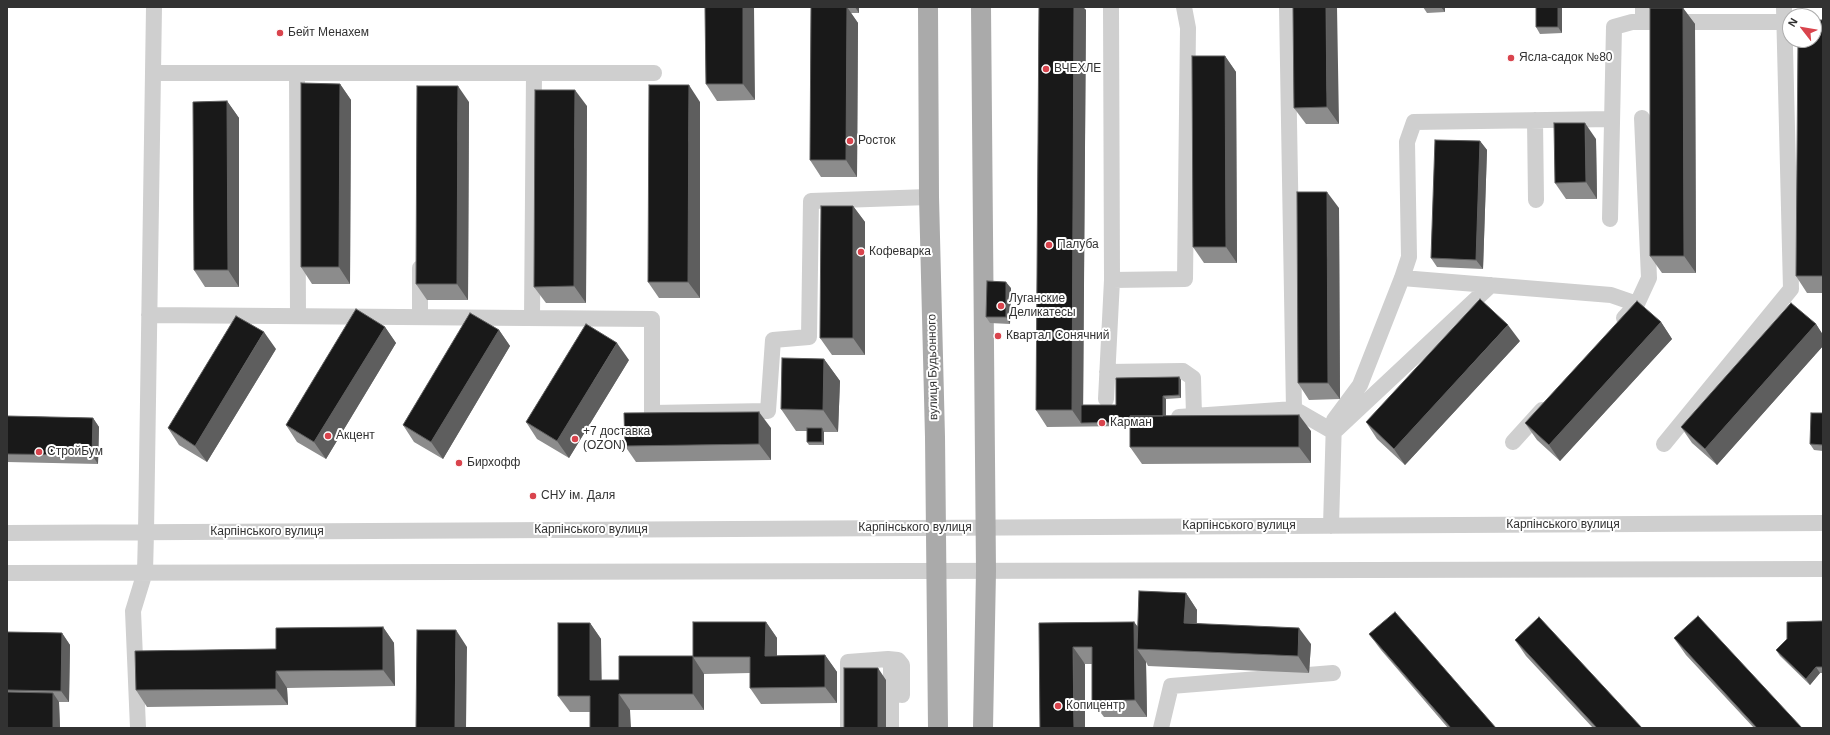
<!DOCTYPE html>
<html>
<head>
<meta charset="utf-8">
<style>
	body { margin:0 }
	#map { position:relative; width:1830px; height:735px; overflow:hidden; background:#fff; font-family:Arial,sans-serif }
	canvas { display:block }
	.frame { position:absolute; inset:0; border:8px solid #323232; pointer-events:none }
	.north { position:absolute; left:1782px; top:8px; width:40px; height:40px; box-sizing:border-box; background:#fff; border:1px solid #adadad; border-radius:50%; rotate:301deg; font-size:11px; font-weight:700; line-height:16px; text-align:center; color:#323232 }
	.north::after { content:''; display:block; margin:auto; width:14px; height:18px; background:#d9444d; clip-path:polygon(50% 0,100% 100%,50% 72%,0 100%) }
</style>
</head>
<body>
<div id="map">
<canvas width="1830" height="735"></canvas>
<div class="frame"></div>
<div class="north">N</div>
</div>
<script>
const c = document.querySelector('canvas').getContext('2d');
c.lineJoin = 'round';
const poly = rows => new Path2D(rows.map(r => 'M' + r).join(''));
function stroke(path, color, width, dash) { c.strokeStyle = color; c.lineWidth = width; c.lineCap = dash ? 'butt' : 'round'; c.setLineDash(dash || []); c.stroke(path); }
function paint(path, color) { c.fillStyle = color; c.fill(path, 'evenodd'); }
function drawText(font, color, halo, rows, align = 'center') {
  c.font = font + ' Arial,sans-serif'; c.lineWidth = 4; c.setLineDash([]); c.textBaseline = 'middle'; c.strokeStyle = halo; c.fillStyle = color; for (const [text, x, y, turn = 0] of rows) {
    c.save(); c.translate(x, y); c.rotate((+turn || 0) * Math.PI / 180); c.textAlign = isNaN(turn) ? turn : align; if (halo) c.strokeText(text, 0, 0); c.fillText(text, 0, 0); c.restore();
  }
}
stroke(poly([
	[1111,7,1112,280,1185,279,1188,28,1184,7],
	[1287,7,1294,409],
	[1643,22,1643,7],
	[153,73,654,73],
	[297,73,298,316],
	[1535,120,1536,200],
	[1610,219,1614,27,1632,22,1790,22],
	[420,268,420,317],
	[1402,278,1611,295,1637,304],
	[149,315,652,319,652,413,768,411,773,340,809,337,811,201,929,197],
	[532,318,534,73],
	[1624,318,1637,304,1649,278,1642,118],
	[1107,372,1183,371,1193,378,1194,416],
	[1106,399,1112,280],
	[1179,417,1294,409,1334,432,1491,285],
	[1513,442,1542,410],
	[1664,444,1791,289,1784,7],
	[1331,526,1334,420,1360,385,1402,278,1409,257,1407,142,1414,122,1612,119],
	[7,533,1823,523],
	[7,573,1823,569],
	[888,659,898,660,902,665,902,695],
	[138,728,133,611,145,572,146,532,154,7],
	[848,728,848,662,888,659,891,667,891,728],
	[1161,728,1171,686,1333,673]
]), '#cfcfcf', 16);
stroke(poly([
	[928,7,929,197,935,437,938,728],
	[981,7,986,571,983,728]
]), '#aaa', 20);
paint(poly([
	[705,7,755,100,717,101,706,84],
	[811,7,859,7,859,13,851,13,858,23,857,177,821,177,810,160],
	[1039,7,1083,7,1086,10,1083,405,1116,405,1179,377,1181,380,1181,398,1166,399,1166,416,1311,431,1311,463,1142,464,1130,447,1130,426,1047,427,1036,410],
	[1293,7,1339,124,1306,124,1294,108],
	[1423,7,1445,7,1445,12,1427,13],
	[1484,7,1517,7,1517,8,1485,8],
	[1536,7,1562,7,1562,33,1540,34,1536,27],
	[1683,8,1695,24,1696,273,1662,273,1650,256],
	[1823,20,1823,293,1807,293,1796,276],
	[1225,56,1236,72,1237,263,1204,263,1193,247],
	[340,84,351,100,350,284,312,284,301,267],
	[227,101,239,118,239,287,205,287,194,270],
	[469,102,468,300,427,300,416,284],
	[700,102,700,298,659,298,648,282],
	[587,106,586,303,546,303,534,287],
	[1596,139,1597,199,1566,199,1555,183],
	[1480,141,1487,150,1483,269,1437,267,1431,258],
	[853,206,865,222,865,355,832,355,820,338],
	[1339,208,1340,399,1309,400,1298,383],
	[1011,288,1010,324,990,323,986,317],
	[1661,322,1672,339,1560,461,1537,440,1525,423],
	[1816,324,1823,335,1823,346,1717,465,1692,443,1681,427],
	[385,327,396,343,326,459,297,442,286,425],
	[499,330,510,346,443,459,414,442,403,425],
	[1520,341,1405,465,1377,439,1366,422],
	[276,349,207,462,179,445,168,428],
	[824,359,840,381,838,432,824,432,824,445,809,445,807,442,807,431,796,431,781,409],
	[629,360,569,458,537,439,526,422],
	[1823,413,1823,451,1814,450,1810,444],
	[7,416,93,418,99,427,98,464,7,462],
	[771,428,771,460,636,462,625,446],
	[1186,593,1197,610,1197,623,1311,644,1309,673,1148,666,1146,662,1147,717,1104,717,1092,701,1092,664,1085,664,1039,623,1134,622,1138,627],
	[1823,621,1823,673,1820,673,1810,685,1780,656,1776,650],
	[766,622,777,638,777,656,825,655,837,672,837,703,761,704,750,688,750,673,704,674,704,710,630,710,590,712,570,712,558,696,590,623,601,639,601,680,619,680,693,656],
	[383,627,394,643,395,686,287,688,288,705,147,707,136,690,276,649],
	[7,632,62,633,70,645,69,702,59,702,60,728,7,728],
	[1369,634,1496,728,1448,728,1381,650],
	[1674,638,1802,728,1754,728,1686,655],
	[1515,640,1642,728,1593,728,1526,656]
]), '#8c8c8c');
paint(poly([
	[743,7,754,7,755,100,743,84],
	[847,7,858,23,857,177,846,160],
	[855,7,859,7,859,13],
	[1074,7,1083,7,1086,10,1083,423,1081,423,1072,410],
	[1326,7,1337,7,1339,124,1327,107],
	[1441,7,1445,7,1445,12],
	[1558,7,1562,7,1562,33,1558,27],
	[1683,8,1695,24,1696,273,1684,256],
	[1225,56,1236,72,1237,263,1226,247],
	[340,84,351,100,350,284,339,267],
	[689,85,700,102,700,298,688,282],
	[458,86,469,102,468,300,457,284],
	[575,90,587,106,586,303,574,286],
	[227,101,239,118,239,287,228,270],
	[1585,123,1596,139,1597,199,1586,182],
	[1480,141,1487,150,1483,269,1476,260],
	[1327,192,1339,208,1340,399,1328,383],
	[853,206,865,222,865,355,853,338],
	[1006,282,1011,288,1010,324,1006,317],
	[1661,322,1672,339,1560,461,1549,445],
	[1816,324,1823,335,1823,346,1717,465,1705,449],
	[1508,325,1520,341,1405,465,1394,449],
	[385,327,396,343,326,459,314,442],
	[499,330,510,346,443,459,431,442],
	[264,332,276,349,207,462,195,446],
	[617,343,629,360,569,458,557,441],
	[824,359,840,381,838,432,823,410],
	[1179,377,1181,380,1181,398,1179,395],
	[1163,396,1166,399,1166,432,1163,429],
	[759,412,771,428,771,460,759,444],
	[1299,415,1311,431,1311,463,1299,447],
	[93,418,99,427,98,464,92,455],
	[822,428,824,432,824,445,822,442],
	[1186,593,1197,610,1196,639,1184,623],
	[766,622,777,638,777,672,765,656],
	[1134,622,1146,638,1137,649,1146,662,1147,717,1135,700],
	[590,623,601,639,602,696,590,680],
	[383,627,394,643,395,686,383,670],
	[1299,628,1311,644,1309,673,1298,656],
	[456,630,467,647,466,728,455,728],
	[62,633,70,645,69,702,61,691],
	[1073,647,1085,664,1085,728,1074,728],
	[825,655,837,672,837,703,825,687],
	[693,657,704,674,704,710,693,694],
	[1816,667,1820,673,1810,685,1806,679],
	[878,668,886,680,886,728,878,728],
	[276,671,287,688,288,705,276,689],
	[53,693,59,702,60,728,53,728],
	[619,694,630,710,631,728,619,728]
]), '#5e5e5e');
const building = poly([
	[705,7,743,7,743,84,706,84,705,7],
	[811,7,847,7,846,160,810,160,811,7],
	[1039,7,1074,7,1072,410,1036,410,1039,7],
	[1293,7,1326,7,1327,107,1294,108,1293,7],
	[1536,7,1558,7,1558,27,1536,27,1536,7],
	[1650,8,1683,8,1684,256,1650,256,1650,8],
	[1814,20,1823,20,1823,276,1796,276,1798,40,1814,40,1814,20],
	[1192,56,1225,56,1226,247,1193,247,1192,56],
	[301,83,340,84,339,267,301,267,301,83],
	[649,85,689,85,688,282,648,282,649,85],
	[417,86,458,86,457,284,416,284,417,86],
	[535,90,575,90,574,286,534,287,535,90],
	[227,101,228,270,194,270,193,102,227,101],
	[1554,123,1585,123,1586,182,1555,183,1554,123],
	[1435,140,1480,141,1476,260,1431,258,1435,140],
	[1297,192,1327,192,1328,383,1298,383,1297,192],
	[821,206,853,206,853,338,820,338,821,206],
	[987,281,1006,282,1006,317,986,317,987,281],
	[1480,299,1508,325,1394,449,1366,422,1480,299],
	[1637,301,1661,322,1549,445,1525,423,1637,301],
	[1791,303,1816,324,1705,449,1681,427,1791,303],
	[356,309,385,327,314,442,286,425,356,309],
	[470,313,499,330,431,442,403,425,470,313],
	[236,316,264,332,195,446,168,428,236,316],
	[586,324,617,343,557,441,526,422,586,324],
	[782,358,824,359,823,410,781,409,782,358],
	[1179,377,1179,395,1163,396,1163,416,1130,416,1130,422,1081,423,1081,405,1116,405,1116,378,1179,377],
	[759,412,759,444,625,446,624,413,759,412],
	[1811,413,1823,413,1823,445,1810,444,1811,413],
	[1299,415,1299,447,1130,447,1130,416,1299,415],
	[7,416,93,418,92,455,7,454,7,416],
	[807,428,822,428,822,442,807,442,807,428],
	[1139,591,1186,593,1184,623,1299,628,1298,656,1137,649,1139,591],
	[1395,612,1496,728,1451,728,1369,634,1395,612],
	[1698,616,1802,728,1757,728,1674,638,1698,616],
	[1539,617,1642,728,1597,728,1515,640,1539,617],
	[1823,621,1823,667,1816,667,1806,679,1776,650,1787,639,1787,622,1823,621],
	[693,622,766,622,765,656,825,655,825,687,750,688,750,657,693,657,693,622],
	[1134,622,1135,700,1092,701,1092,647,1073,647,1074,728,1040,728,1039,623,1134,622],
	[558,623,590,623,590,680,619,680,619,656,693,656,693,694,619,694,619,728,590,728,590,696,558,696,558,623],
	[383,627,383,670,276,671,276,689,136,690,135,651,276,649,276,628,383,627],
	[417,630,456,630,455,728,416,728,417,630],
	[7,632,62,633,61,691,7,690,7,632],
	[844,668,878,668,878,728,844,728,844,668],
	[7,692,53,693,53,728,7,728,7,692]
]);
paint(building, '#191919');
stroke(building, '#5e5e5e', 1);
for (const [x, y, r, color] of [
	[280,33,4,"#d9444d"],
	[1511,58,4,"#d9444d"],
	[1046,69,4,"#d9444d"],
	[850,141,4,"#d9444d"],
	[1049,245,4,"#d9444d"],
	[861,252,4,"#d9444d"],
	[1001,306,4,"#d9444d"],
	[998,336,4,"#d9444d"],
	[1102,423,4,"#d9444d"],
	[328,436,4,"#d9444d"],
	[575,439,4,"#d9444d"],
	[39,452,4,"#d9444d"],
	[459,463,4,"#d9444d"],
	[533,496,4,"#d9444d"],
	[1058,706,4,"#d9444d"]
]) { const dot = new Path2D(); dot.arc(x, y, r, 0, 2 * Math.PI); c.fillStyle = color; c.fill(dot); stroke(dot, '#fff', 1.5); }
drawText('12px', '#323232', '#fff', [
	["Бейт Менахем",288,33],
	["Ясла-садок №80",1519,58],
	["ВЧЕХЛЕ",1054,69],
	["Росток",858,141],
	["Палуба",1057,245],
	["Кофеварка",869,252],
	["Луганские",1009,299],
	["Деликатесы",1009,313],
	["Квартал Сонячний",1006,336],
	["Карман",1110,423],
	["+7 доставка",583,432],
	["(OZON)",583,446],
	["Акцент",336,436],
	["СтройБум",47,452],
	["Бирхофф",467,463],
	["СНУ ім. Даля",541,496],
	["Копицентр",1066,706]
], 'left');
drawText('12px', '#323232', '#fff', [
	["вулиця Будьонного",933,367,-91],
	["Карпінського вулиця",1563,525],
	["Карпінського вулиця",1239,526],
	["Карпінського вулиця",915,528],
	["Карпінського вулиця",591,530],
	["Карпінського вулиця",267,532]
]);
</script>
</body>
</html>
